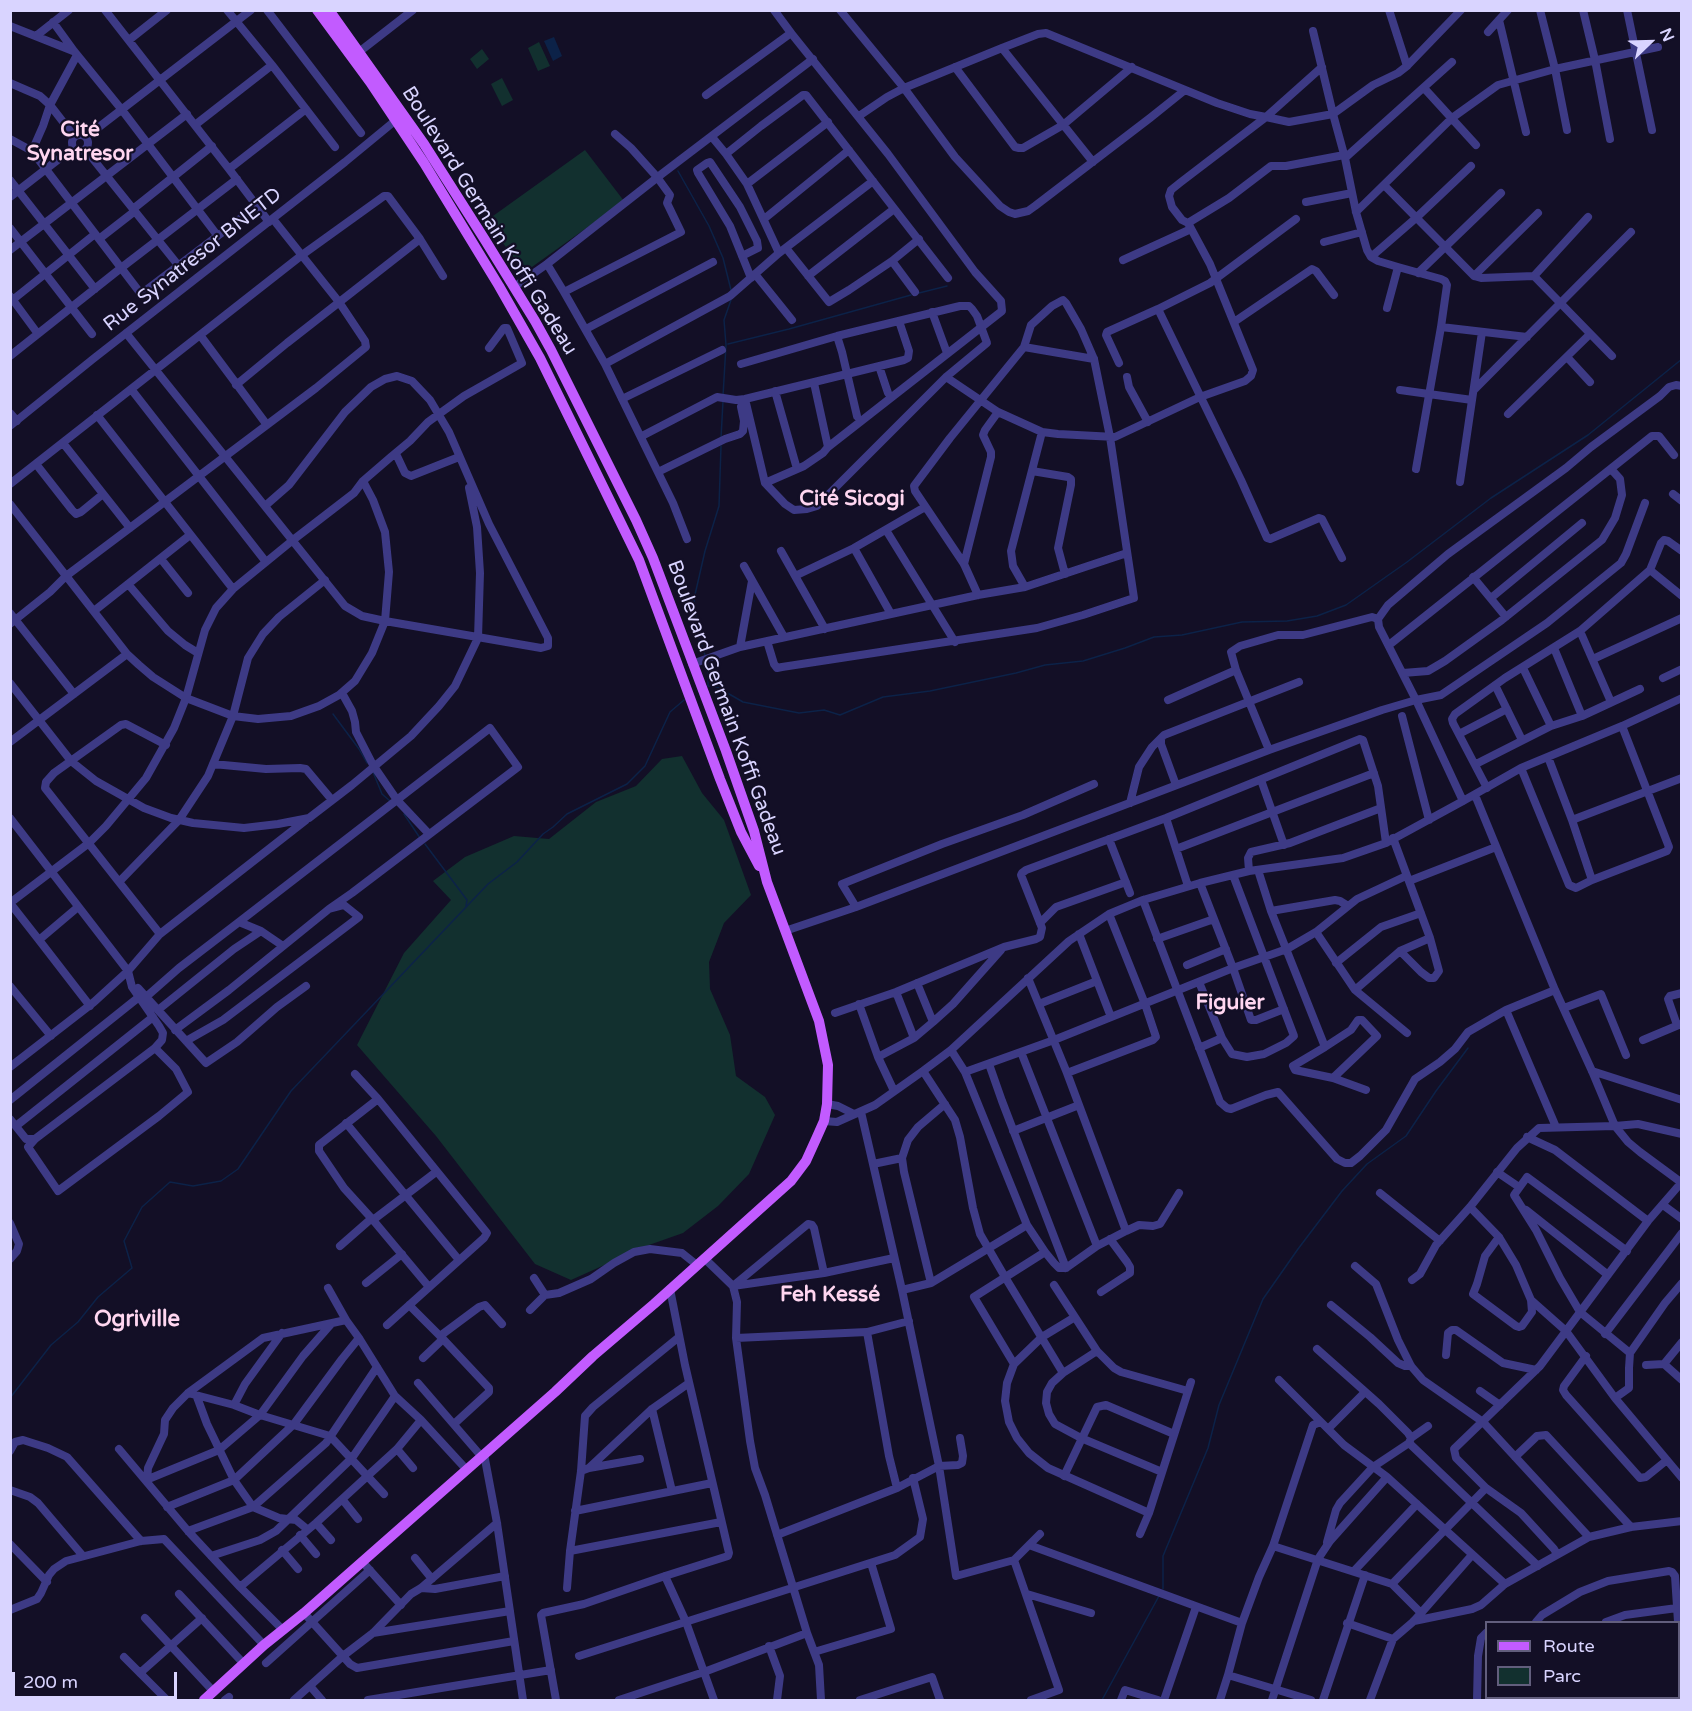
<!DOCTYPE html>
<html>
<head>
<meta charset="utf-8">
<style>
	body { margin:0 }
	#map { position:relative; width:1692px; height:1711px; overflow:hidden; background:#130f26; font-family:"Varela Round",sans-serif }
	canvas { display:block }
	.frame { position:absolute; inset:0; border:12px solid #d9d4ff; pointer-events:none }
	.legend { position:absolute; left:1485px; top:1621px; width:195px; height:78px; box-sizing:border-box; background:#130f26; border:2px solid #625e7d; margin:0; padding:8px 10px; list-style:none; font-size:18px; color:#d9d4ff }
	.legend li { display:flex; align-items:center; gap:12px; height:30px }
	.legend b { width:30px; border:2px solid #625e7d }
	.north { position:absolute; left:1620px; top:12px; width:60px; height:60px; -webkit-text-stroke:4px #130f26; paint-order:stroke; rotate:67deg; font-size:16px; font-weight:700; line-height:24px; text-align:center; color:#d9d4ff }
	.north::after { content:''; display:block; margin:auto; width:21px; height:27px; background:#d9d4ff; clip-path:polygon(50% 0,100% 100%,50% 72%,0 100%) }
	.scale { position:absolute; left:12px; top:1672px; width:165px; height:27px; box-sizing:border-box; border:3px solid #d9d4ff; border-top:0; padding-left:8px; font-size:18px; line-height:21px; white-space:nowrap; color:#d9d4ff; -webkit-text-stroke:4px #130f26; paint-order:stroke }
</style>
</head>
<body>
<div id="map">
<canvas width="1692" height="1711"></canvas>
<div class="frame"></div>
<ul class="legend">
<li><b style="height:8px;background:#c25bff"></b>Route</li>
<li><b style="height:16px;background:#12302f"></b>Parc</li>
</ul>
<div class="north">N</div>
<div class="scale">200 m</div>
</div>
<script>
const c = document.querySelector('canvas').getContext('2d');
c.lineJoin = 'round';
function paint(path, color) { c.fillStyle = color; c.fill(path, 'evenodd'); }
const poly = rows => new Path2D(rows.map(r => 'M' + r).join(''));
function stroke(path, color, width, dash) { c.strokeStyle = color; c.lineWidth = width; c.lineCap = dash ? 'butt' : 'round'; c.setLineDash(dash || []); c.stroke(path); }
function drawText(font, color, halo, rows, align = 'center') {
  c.font = font + ' "Varela Round",sans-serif'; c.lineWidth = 4.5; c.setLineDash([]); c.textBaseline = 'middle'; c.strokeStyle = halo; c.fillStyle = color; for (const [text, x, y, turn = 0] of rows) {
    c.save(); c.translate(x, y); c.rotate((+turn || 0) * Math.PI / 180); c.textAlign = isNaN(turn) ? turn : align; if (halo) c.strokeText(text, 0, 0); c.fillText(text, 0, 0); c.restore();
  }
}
paint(poly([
	[539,42,550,66,538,71,528,48],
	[482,49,489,59,477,69,470,59],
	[502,78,513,100,502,106,491,84],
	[585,150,624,201,525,272,486,221],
	[682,756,702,793,724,820,751,895,724,923,709,962,710,989,730,1035,736,1076,765,1097,775,1115,749,1174,718,1206,683,1233,649,1245,571,1280,535,1264,436,1136,357,1045,404,953,451,900,433,881,465,857,514,836,549,839,596,802,636,786,662,759]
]), '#12302f');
paint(poly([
	[554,37,562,56,553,61,544,41]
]), '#0c2248');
stroke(poly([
	[678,171,709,226,723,258,731,290],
	[919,293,947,286],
	[728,344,789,329,911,295],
	[723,396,726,345,724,320,731,300],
	[721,438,723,401],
	[705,655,699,638,694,599,705,551,719,506,721,446],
	[708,664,708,686,717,687,743,702,799,713,824,710,840,715,883,697,930,691,1016,673,1045,665,1083,661,1125,648,1154,637,1182,635,1242,622,1287,621,1317,616,1346,605,1407,562,1491,498,1588,435,1682,359],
	[333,714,359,749,367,763],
	[373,772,382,794,390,801],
	[404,814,420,838],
	[425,844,467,900,466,906],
	[10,1398,51,1345,78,1322,98,1297,132,1268,124,1241,142,1207,170,1182,193,1186,221,1181,238,1169,291,1091,488,884,517,862,543,834,553,827,567,814,627,784,645,766,670,712,684,700],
	[1163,1589,1163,1556,1208,1448,1219,1405,1263,1299,1298,1249,1342,1191,1367,1164,1406,1136,1436,1091,1468,1048],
	[1102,1700,1159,1596]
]), '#0c2248', 1.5);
stroke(poly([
	[105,10,229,169,269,222],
	[227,10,272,65,335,147],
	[267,10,361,133],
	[774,10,791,33],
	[840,10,904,88,955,157,1000,206,1009,212,1015,214,1028,211,1035,206,1150,118,1185,90],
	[1389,10,1407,66],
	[1540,10,1555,69,1567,130],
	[1583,10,1595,60,1610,139],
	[1627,10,1652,130],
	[1499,20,1526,132],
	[53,22,74,51,122,110,217,235],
	[10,26,73,51],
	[1488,32,1508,10],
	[36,36,69,10],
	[129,40,167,10],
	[1002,48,1093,162],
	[359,52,413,10],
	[955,67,1015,147,1019,148,1023,148,1063,125,1132,67],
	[10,83,40,96,50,105,74,136],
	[1424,88,1476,145],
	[706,95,791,33,888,154,975,272,1001,301,1002,311,828,447],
	[859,116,887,97,904,88,1002,48,1038,34,1046,33,1217,103,1250,114,1266,117,1322,67],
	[195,125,272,65],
	'72 143a8 8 0 1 1 16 0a8 8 0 1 1-16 0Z',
	[86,137,251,10],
	[712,137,726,154,747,184,779,253],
	[10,139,32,151,141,294,257,206],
	[85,149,178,265],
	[32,151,43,126,50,105,77,55],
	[726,154,761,126,803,95,806,95,948,278],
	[1345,158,1452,62],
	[229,169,306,109],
	[10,180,95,289],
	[747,184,828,122],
	[1384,185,1474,276,1481,278,1534,276,1612,356],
	[10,197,73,148],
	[1306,202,1352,193],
	[133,209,212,146],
	[1356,212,1452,118,1498,85,1555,69,1658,47],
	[764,219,849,150],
	[1296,219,1210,283,1158,309,1241,480,1267,538,1270,539,1319,518,1322,519,1342,558],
	[1188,223,1229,198,1271,166,1286,166,1344,155],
	[10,228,92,334],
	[99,239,135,211],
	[1324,242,1362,232],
	[786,248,829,302,849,290,892,261,919,239],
	[10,250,187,114],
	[742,256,758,248,757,241,740,207,710,162,707,163,697,170,698,173,730,226,751,278],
	[1371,257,1416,218,1471,166],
	[1123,260,1191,229],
	[892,261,915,292],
	[547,264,564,292,605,364,673,503,687,539],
	[1418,273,1501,193],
	[755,274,792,320],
	[808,276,894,209],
	[1474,276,1538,213],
	[1534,276,1588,217],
	[514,287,547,264,663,173,813,59],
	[564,292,681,232,667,203,670,195,657,177,631,148,615,134],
	[10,296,38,334],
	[10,302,95,234],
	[1387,308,1398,267],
	[932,312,947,353],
	[1234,322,1312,269,1316,271,1334,295],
	[1441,327,1527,337],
	[586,329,713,262],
	[126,333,345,606,362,616,385,621,541,648,548,646,548,638,489,524,449,432,430,400,412,381,397,376,385,379,371,387,345,412,289,485,265,506],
	[200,335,267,425],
	[837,336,842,352,857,416],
	[1024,347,1094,359],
	[10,356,121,268,237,179],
	[1567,357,1590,382],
	[1119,363,1106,335,1107,332,1158,309],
	[605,364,730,296,779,253,873,181],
	[741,364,837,336,960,306,969,306,972,309,977,316,987,343,946,377,817,506,807,509,794,510,785,504,765,483,745,399],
	[879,366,888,393],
	[946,377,998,412,1042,432,1058,434,1115,437,1200,397,1245,381,1251,376,1253,370,1210,264,1188,223,1182,220,1172,207,1169,196,1171,190,1181,182,1266,117,1289,122,1333,114,1313,31],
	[1127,377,1129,387,1148,422],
	[236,385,287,343,420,239],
	[131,389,266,562],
	[1400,390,1472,400],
	[1474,390,1631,232],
	[775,391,797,469],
	[622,399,722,350],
	[10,413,17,421],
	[1508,414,1590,334],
	[97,415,233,589],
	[10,426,93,359,345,162,396,120],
	[642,436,717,397,736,400,745,399,904,360,908,358,909,351,899,321],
	[63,443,130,528],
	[392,456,410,441,428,422,464,396,522,363,507,328,504,328,489,348],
	[36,464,72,510,76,514,81,512,103,494],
	[1416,469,1441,327,1447,285,1445,281,1441,279,1398,267,1378,261,1371,257,1367,250,1356,212,1345,158,1333,114,1373,85,1398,73,1407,66,1461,10],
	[1032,471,1068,477,1071,479,1071,485,1058,548,1065,574],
	[658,472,725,439,740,434,743,431,744,421,741,407],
	[1460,482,1482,332],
	[765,483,804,466,823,453,828,447,814,383],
	[10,484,302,255,384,196,388,196,420,239,443,276],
	[1673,494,1682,501],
	[10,504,127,654,139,665,153,677,186,698,233,716,258,719,291,716,319,706,339,695,355,681,372,653,385,621,389,572,385,532,373,500,363,481],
	[886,530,955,642],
	[854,548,891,614],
	[781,551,825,629],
	[161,559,188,593],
	[964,564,991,457,991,452,983,435,985,430,998,412],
	[744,566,784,637],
	[1650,570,1661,543,1664,540,1668,541,1682,551],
	[795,576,854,548,925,507],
	[1473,577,1506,617],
	[128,584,168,631,185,645,198,653],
	[1025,587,1013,566,1011,551,1042,432],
	[1491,598,1582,523],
	[94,611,190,535],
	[10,613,74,694],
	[10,624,50,592,66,576,316,388,366,347,365,341,339,302,273,219],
	[1580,631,1611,702],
	[767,641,774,664,777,668,782,667,1037,628,1083,615,1134,598,1110,437,1094,359,1081,329,1066,303,1063,300,1052,306,1031,325,1024,347,950,438,914,486,915,491,964,564,978,595],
	[1389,645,1652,436,1659,436,1674,455],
	[740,647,752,581],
	[1554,648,1582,716],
	[1593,659,1682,618],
	[692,664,740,647,978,595,1025,587,1127,553],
	[1523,668,1551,726],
	[1236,670,1231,652,1240,646,1278,635,1303,635,1372,617,1378,619],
	[1403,673,1428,671,1445,661,1502,620,1602,540,1615,518,1622,495,1620,479,1611,469],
	[1663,678,1682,669],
	[10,683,71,761,96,781,144,808,171,818,193,823,244,828,278,824,309,818,352,785,411,736,439,706,455,686,478,638,480,573,477,527,469,488],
	[1495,685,1522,740],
	[342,693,352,711,355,722,356,732,373,765,397,800,429,834],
	[1168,700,1236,670,1269,750],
	[1402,716,1429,820],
	[1459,734,1507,709],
	[1161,739,1161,744,1176,785],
	[10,742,127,654],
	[1548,757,1572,820,1592,880],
	[213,764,266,769,300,768,306,769,332,800],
	[1476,764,1551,726,1582,716,1640,689],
	[1521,768,1569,885,1576,888,1592,880,1667,851,1669,847,1622,726],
	[1261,780,1284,845],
	[1487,788,1453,723,1452,719,1455,714,1505,678,1580,631,1650,570,1682,596],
	[1475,795,1555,990,1592,1071,1615,1126,1628,1142,1640,1152,1682,1183],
	[1463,801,1416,700,1379,627,1378,619,1388,605,1448,554,1566,468,1591,447,1660,396,1669,387,1676,385,1682,386],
	[1130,803,1139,767,1152,747,1164,735,1299,682],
	[10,818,128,971,94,1002,10,1067],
	[1166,818,1188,886],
	[1572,820,1682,778],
	[1393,838,1430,938,1439,971,1434,978,1429,978,1421,972,1400,951,1430,938],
	[1109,839,1130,893],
	[1176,849,1374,773],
	[1258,870,1271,911,1325,1047],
	[1249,871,1248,858,1251,852,1290,843,1381,808],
	[1409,881,1496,847],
	[119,882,179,820,208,776,233,716,248,658,263,634,279,617,325,580],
	[1200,883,1233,968,1251,1020,1256,1020,1284,1009],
	[1143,900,1220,1102,1227,1108,1231,1109,1266,1095,1278,1092,1337,1159,1345,1163,1351,1163,1360,1156,1386,1130,1415,1079,1440,1062,1455,1049,1468,1032,1506,1010,1555,990],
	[10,903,89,843,106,826,146,778,174,728,186,698,205,630,216,608,233,589,293,540,354,493,363,481,392,456,397,456,405,473,411,476,459,457],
	[10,903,39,940],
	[78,907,39,940,90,1006],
	[856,907,842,884,942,844,1023,815,1094,784],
	[1271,911,1335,900,1340,901,1348,906],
	[239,922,490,728,518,767,352,893,329,909],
	[1040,923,1056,907,1126,882],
	[785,931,856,907,1269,750,1382,710,1416,700,1441,695,1547,623,1621,563,1626,554,1645,503],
	[1316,932,1355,990,1407,1033],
	[160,934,45,788,46,782,54,773,121,725,126,724,166,745],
	[1079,934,1111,1017],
	[1157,939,1214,919],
	[1336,963,1381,927,1421,913],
	[1187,965,1226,949],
	[1028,978,1067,1073,1126,1231],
	[1199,982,1222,1038,1232,1054,1247,1057,1264,1054,1286,1043,1294,1036,1233,875],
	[917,983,933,1022],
	[10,986,51,1036],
	[138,988,206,1063,237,1042,277,1007,306,986],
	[1355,990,1400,951],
	[896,992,914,1038],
	[146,997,179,968,239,922,261,931],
	[859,1004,878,1057,894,1091],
	[1039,1004,1097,981],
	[1564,1008,1601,994,1626,1055],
	[158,1010,234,949,261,931,283,946],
	[1506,1010,1556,1127],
	[835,1013,896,992,1004,947,1036,939,1040,937,1042,928,1021,875,1022,873,1026,870,1166,818,1360,739,1363,740,1378,786,1386,843],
	[1677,1025,1668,999,1670,996,1682,993],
	[175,1030,229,990,329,909,344,905,359,917,223,1020,186,1041],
	[1643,1040,1681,1024],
	[155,1048,176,1069,188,1092,159,1116,58,1191,28,1147,35,1139,155,1048,162,1040,163,1033,159,1026,132,987,128,971,160,934,306,820],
	[1199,1048,1222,1038],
	[951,1050,965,1072,1027,1225,1045,1252,1054,1263,1059,1268,1066,1268],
	[1021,1052,1097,1246],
	[878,1057,914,1038,933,1022,953,1004,1001,950],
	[989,1064,1002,1101,1066,1268,1097,1246,1126,1231,1139,1225,1153,1226,1160,1224,1179,1193],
	[923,1071,955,1120,960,1137,973,1208,980,1234,1005,1277,1063,1373],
	[1592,1071,1682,1100],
	[965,1072,1054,1040,1233,968,1287,949,1316,932,1357,899,1406,876],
	[1067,1073,1153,1040,1156,1037,1145,1004,1109,914],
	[355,1074,378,1099,487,1233,484,1238,387,1325],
	[1333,1078,1377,1036,1362,1020,1358,1020,1351,1030,1325,1047,1293,1066,1295,1070,1333,1078,1366,1090],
	[378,1099,319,1145,319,1151,344,1188,373,1220,429,1287],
	[10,1100,139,997],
	[827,1104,838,1106,854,1114],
	[861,1112,902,1290,939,1466,956,1576,1014,1560,1040,1534],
	[10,1119,26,1139,35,1139],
	[824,1121,837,1122,875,1105,923,1071,951,1050,1069,941,1109,914,1143,900,1200,883,1249,871,1343,858,1386,843,1463,801,1521,768,1622,726,1682,698],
	[346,1123,459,1260],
	[16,1126,153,1017],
	[1013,1131,1079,1105],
	[1527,1137,1555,1150,1648,1221],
	[873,1164,902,1158],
	[1497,1172,1519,1187],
	[1380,1193,1440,1241],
	[1663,1205,1682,1219],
	[1470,1207,1499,1237,1516,1265,1531,1300,1532,1312,1522,1326,1519,1327,1516,1326,1473,1294,1477,1284,1485,1256,1499,1237],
	[1526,1210,1608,1275],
	[373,1220,436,1172],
	[10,1223,19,1244,17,1251,10,1259],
	[340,1246,372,1218],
	[1627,1251,1527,1177,1514,1195,1536,1230,1560,1278,1580,1312,1630,1353],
	[704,1258,733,1286,737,1302,736,1338,750,1441,755,1468,765,1495,807,1633,819,1665,821,1700],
	[1355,1266,1376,1284,1398,1340,1411,1366,1423,1380,1483,1422,1589,1537],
	[534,1278,545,1295],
	[1412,1280,1420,1274,1436,1245,1470,1207,1517,1148,1539,1128,1615,1126,1638,1124,1682,1134],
	[366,1283,402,1254],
	[931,1283,904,1172,902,1158,908,1140,918,1127,945,1104],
	[1054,1285,1097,1351,1114,1368,1121,1372,1188,1391],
	[733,1286,824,1273,894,1258],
	[733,1286,808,1224,812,1225,814,1228,824,1273],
	[328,1288,346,1320,359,1338,395,1396,421,1420,466,1469],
	[902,1290,931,1283,1027,1225],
	[1101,1292,1130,1273,1130,1267,1127,1262,1110,1239],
	[1531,1300,1566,1331,1615,1398,1682,1478],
	[409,1305,443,1339,489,1388,489,1392,454,1424],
	[1331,1305,1370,1337,1398,1363,1405,1366,1411,1366],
	[530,1310,545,1295,559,1293,591,1279,614,1263,634,1252,650,1249,682,1253,697,1265],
	[1075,1317,1042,1337,1014,1364,1007,1383,1005,1401,1009,1422,1017,1438,1029,1453,1048,1468,1149,1513],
	[1605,1334,1682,1233],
	[440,1336,479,1307,485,1305,502,1324],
	[736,1338,867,1332],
	[1317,1349,1379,1404,1408,1433,1411,1438],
	[1097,1351,1063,1373,1052,1383,1047,1392,1046,1403,1049,1414,1055,1424,1081,1438,1162,1472],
	[1446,1355,1448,1333,1452,1330,1456,1330,1503,1363,1536,1370],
	[1586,1356,1564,1386,1563,1390,1566,1395,1640,1478,1646,1477,1667,1460],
	[423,1358,443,1339],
	[1014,1364,974,1297,1045,1252],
	[1664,1364,1682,1342],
	[1646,1365,1664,1364,1682,1380],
	[1279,1380,1322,1423],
	[418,1383,481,1456],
	[1480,1391,1500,1405],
	[188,1393,234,1405,260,1415,330,1436,384,1494],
	[197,1397,207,1424,234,1480,253,1507,279,1518,296,1520,307,1529],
	[1615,1398,1629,1388,1629,1368,1630,1353,1665,1303,1682,1283],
	[234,1405,245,1384,282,1333],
	[652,1409,672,1491],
	[1328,1429,1365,1392],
	[1409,1443,1538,1566],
	[119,1449,188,1531,240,1587,283,1630],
	[397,1449,413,1468],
	[10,1451,15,1442,23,1440,48,1448,67,1457,141,1541],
	[484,1454,497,1523,523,1700],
	[1515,1457,1537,1436,1546,1435,1631,1527],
	[589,1468,640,1459],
	[581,1471,589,1468,652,1409,689,1383],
	[1064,1476,1097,1407,1106,1405,1174,1434],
	[146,1480,219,1450,260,1415,303,1356,331,1324],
	[147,1480,148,1468,164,1434,165,1420,173,1408,188,1393,263,1338,346,1320],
	[897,1488,889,1456,867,1332,909,1321],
	[10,1490,30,1497,38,1503,83,1556],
	[342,1499,358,1519],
	[167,1507,234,1480,294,1424,342,1359,359,1338],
	[575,1511,712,1483],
	[316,1523,331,1540],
	[188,1531,253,1507,326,1443,377,1367],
	[1140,1534,1149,1513,1191,1382],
	[300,1535,316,1554],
	[777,1535,897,1488,939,1466,958,1465,962,1463,963,1456,960,1438],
	[1327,1542,1336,1510,1340,1503,1373,1467,1409,1443,1411,1438,1428,1426],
	[10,1544,47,1582],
	[1029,1545,1242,1623],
	[1273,1546,1392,1584,1421,1613],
	[282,1550,298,1569],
	[570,1551,721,1522],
	[1557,1554,1554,1549,1521,1513,1486,1488,1456,1458,1454,1449,1540,1366,1648,1221,1681,1183],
	[211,1556,260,1540,276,1531,352,1458,395,1396],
	[415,1558,432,1579],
	[1014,1560,1059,1690,1031,1700],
	[366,1566,401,1605],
	[1354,1571,1417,1504],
	[665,1576,686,1622,714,1700],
	[1392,1584,1486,1488],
	[240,1587,316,1523,397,1449,421,1420],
	[421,1588,435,1589,505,1576],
	[567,1588,570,1551,581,1471,585,1416,593,1407,679,1337],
	[179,1594,244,1664],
	[1027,1594,1091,1613],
	[10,1610,37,1599,41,1593,49,1575,54,1569,66,1561,141,1541,164,1539,264,1645],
	[304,1613,350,1664,357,1668,514,1641],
	[145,1618,214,1692],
	[1414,1621,1472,1609,1481,1605,1505,1584,1589,1537,1631,1527,1682,1521],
	[1536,1622,1542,1615,1580,1592,1608,1581,1669,1571,1672,1572,1675,1576,1678,1622],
	[1606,1622,1625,1615,1677,1608],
	[1347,1623,1393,1639],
	[1678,1624,1682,1653],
	[373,1633,510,1611],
	[769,1646,780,1676,777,1700],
	[814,1652,891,1629,871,1563],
	[579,1656,895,1555,920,1537,923,1519,913,1478],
	[124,1657,167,1700],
	[266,1663,370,1570],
	[140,1673,202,1618],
	[1228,1675,1311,1700],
	[310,1686,322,1700],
	[1678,1688,1682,1687],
	[1517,1698,1517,1700],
	[1557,1698,1557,1700],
	[1592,1698,1592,1700],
	[225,1700,229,1697],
	[294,1700,343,1656,373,1633,411,1594,421,1588,497,1523],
	[368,1700,551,1670],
	[556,1700,541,1615,543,1613,584,1604,665,1576,728,1556,729,1553,685,1365,670,1289],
	[619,1700,704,1672,807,1633],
	[860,1700,932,1677,940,1700],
	[1121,1700,1125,1690,1158,1700],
	[1164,1700,1196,1607],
	[1220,1700,1228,1675,1242,1623,1259,1577,1273,1546,1313,1425,1318,1423,1322,1423,1344,1445,1387,1477,1505,1584],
	[1272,1700,1318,1559,1330,1541,1387,1477],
	[1323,1700,1365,1575],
	[1370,1700,1393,1639,1414,1621,1472,1555],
	[1477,1700,1478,1656,1481,1638,1486,1633],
	[1639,1700,1639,1698]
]), '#3d3a85', 8);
stroke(poly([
	[317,10,370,82,424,163,499,286,540,358,639,560,720,779,741,832,759,866],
	[204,1700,264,1645,304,1613,555,1392,593,1356,654,1304,791,1181,806,1161,816,1139,824,1121,827,1104,828,1065,819,1021,767,882,754,831,726,751,653,558,636,520,551,350,535,321,485,240,424,144,329,10]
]), '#c25bff', 10);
drawText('20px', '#d9d4ff', '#130f26', [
	["Boulevard Germain Koffi Gadeau",489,221,58],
	["Rue Synatresor BNETD",193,260,-38],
	["Boulevard Germain Koffi Gadeau",726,708,70]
]);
drawText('bold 21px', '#ffd6f0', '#130f26', [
	["Cité",80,130],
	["Synatresor",80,154],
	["Cité Sicogi",852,499],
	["Figuier",1230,1003],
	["Feh Kessé",830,1295]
]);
drawText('bold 22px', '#ffd6f0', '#130f26', [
	["Ogriville",137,1320]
]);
</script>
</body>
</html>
